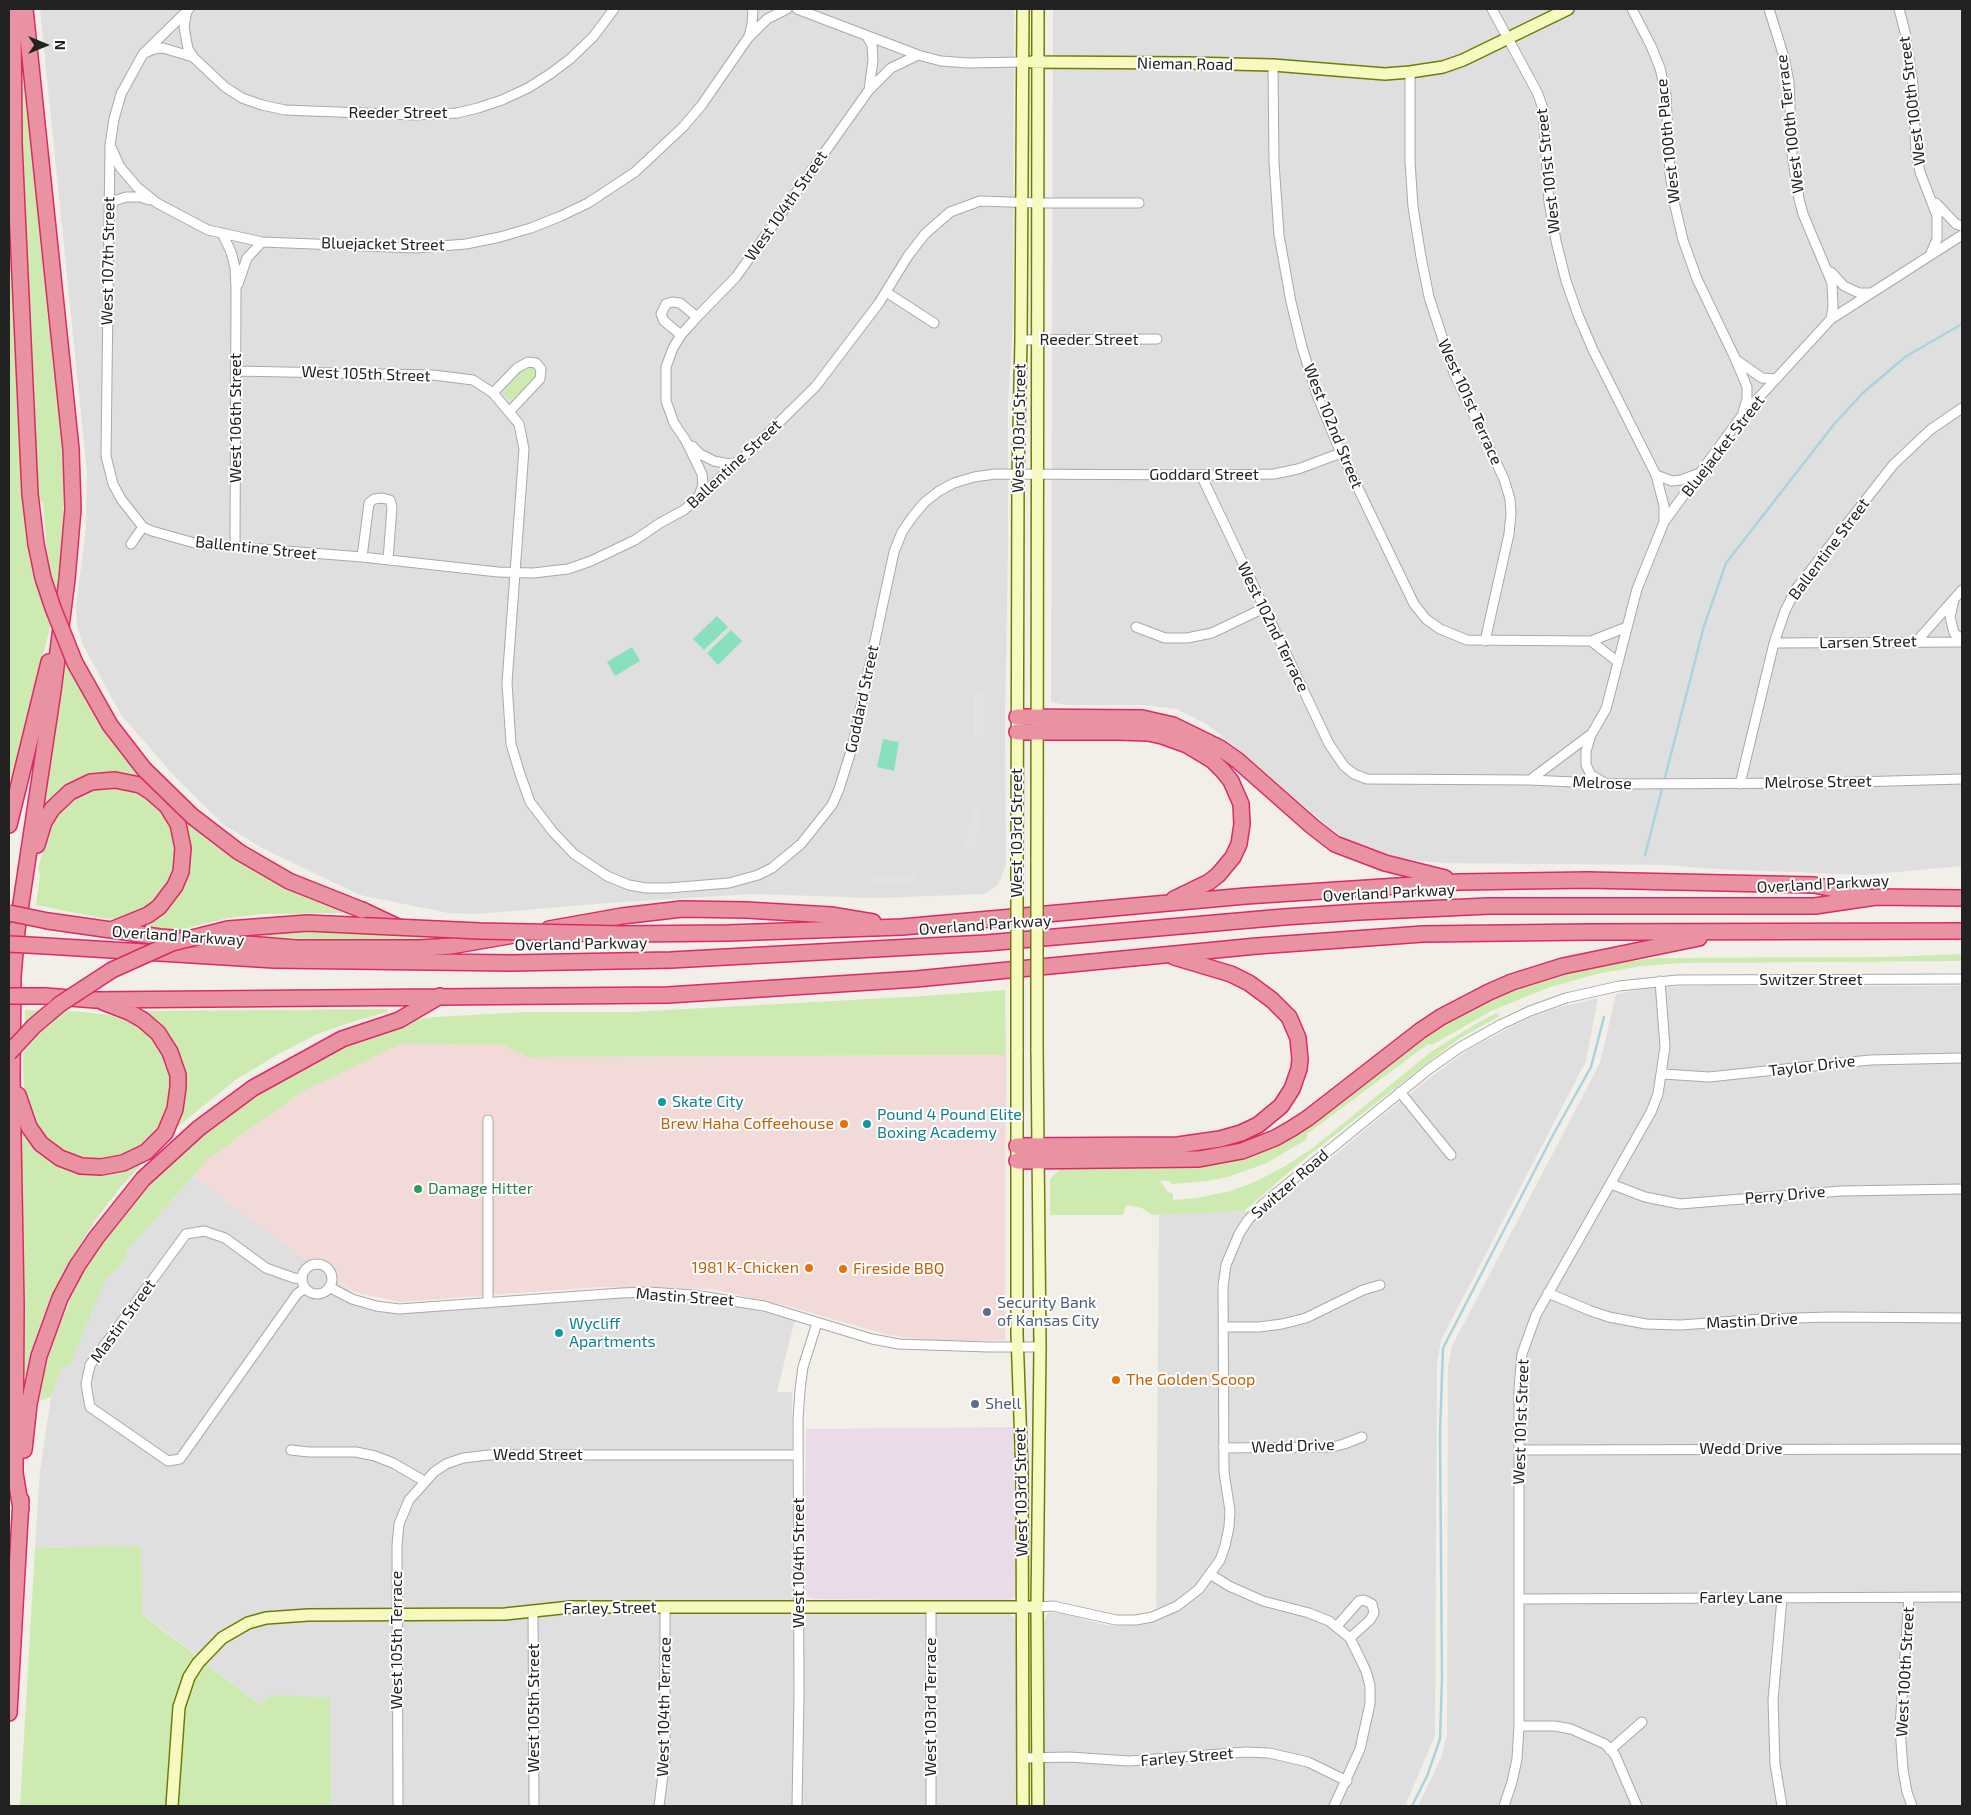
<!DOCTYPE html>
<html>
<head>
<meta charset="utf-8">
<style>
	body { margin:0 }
	#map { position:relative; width:1971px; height:1815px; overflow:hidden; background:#f2efe9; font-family:"Exo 2",sans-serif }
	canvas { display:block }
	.frame { position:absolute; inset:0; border:10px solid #222; pointer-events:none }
	.north { position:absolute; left:20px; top:20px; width:50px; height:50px; -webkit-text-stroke:4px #fff; paint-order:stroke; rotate:90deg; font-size:14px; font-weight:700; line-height:20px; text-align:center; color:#222 }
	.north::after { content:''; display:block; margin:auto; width:18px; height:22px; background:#222; clip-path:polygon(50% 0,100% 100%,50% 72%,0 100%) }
</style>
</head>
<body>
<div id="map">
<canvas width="1971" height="1815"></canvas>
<div class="frame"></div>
<div class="north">N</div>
</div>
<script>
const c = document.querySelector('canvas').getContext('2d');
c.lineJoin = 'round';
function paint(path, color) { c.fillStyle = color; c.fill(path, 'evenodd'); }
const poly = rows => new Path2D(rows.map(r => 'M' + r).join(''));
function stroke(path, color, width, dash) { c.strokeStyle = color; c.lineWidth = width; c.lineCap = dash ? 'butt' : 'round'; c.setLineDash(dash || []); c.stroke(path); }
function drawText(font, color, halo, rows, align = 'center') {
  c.font = font + ' "Exo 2",sans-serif'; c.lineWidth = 4; c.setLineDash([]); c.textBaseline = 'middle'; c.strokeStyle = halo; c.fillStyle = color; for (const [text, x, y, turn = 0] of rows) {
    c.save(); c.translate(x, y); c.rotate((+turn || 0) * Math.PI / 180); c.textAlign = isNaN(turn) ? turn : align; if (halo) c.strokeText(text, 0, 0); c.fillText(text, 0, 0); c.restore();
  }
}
paint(poly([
	[40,9,1014,9,1013,322,1008,404,1008,548,1005,719,1006,865,998,885,984,894,877,898,752,894,621,902,476,914,448,913,360,895,264,849,224,825,177,779,121,715,83,645,77,625,76,605,86,528,87,473],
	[1053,9,1962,9,1962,866,1865,875,1715,869,1665,865,1442,863,1382,857,1354,844,1330,828,1221,735,1208,725,1177,709,1144,705,1066,705,1051,702],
	[1690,986,1962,986,1962,1806,1418,1806,1441,1758,1447,1735,1448,1368,1452,1346,1600,1063,1616,994,1651,988],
	[1598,998,1586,1061,1441,1340,1437,1364,1435,1736,1405,1806,1044,1806,1044,1622,1046,1616,1048,1613,1062,1613,1105,1625,1118,1626,1136,1625,1156,1621,1159,1214,1244,1211,1261,1216,1387,1112,1435,1074,1471,1048,1529,1018,1557,1008],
	[193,1176,301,1256,316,1264,374,1309,413,1312,466,1309,635,1295,725,1304,795,1319,777,1392,792,1392,793,1612,1009,1613,1017,1622,1020,1806,331,1806,331,1800,260,1705,142,1613,141,1546,35,1548,40,1471,51,1397,61,1368,106,1279,126,1257,126,1252]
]), '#e0dfdf');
paint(poly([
	[402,1042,503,1045,530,1057,1006,1055,1005,1340,947,1342,888,1335,787,1306,712,1289,600,1287,399,1302,354,1292,316,1264,301,1256,193,1176,208,1159,302,1092]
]), '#f2dad9');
paint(poly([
	[1018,1427,1018,1590,1016,1596,1012,1599,1006,1601,813,1599,807,1596,804,1588,806,1429]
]), '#ebdbe8');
paint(poly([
	[20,73,24,73,61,428,64,480,63,532,56,599,48,569,43,502,37,500,22,175],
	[9,181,46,609,51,623,13,779,9,779],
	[527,366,535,367,537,376,515,398,509,399,504,394,506,386],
	[64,658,87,699,149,784,90,775,73,782,42,806],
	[103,787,123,788,143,794,159,809,170,827,176,845,175,866,167,884,156,900,137,913,118,919,101,918,36,905,40,875,38,868,51,823,58,812,70,801,88,791],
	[178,812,353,913,262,914,228,918,172,932,137,926,175,895],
	[282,929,458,937,432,941,409,941,229,936],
	[1962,954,1962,961,1680,963,1642,966,1601,973,1550,987,1491,1011,1432,1045,1428,1044,1307,1134,1307,1139,1267,1163,1228,1177,1206,1181,1172,1184,1169,1181,1160,1181,1168,1192,1173,1194,1173,1200,1197,1198,1230,1191,1257,1181,1287,1165,1314,1147,1432,1051,1474,1025,1496,1013,1500,1016,1460,1038,1431,1060,1303,1160,1244,1211,1152,1215,1142,1208,1127,1205,1125,1208,1123,1215,1050,1215,1050,1179,1059,1170,1063,1168,1189,1168,1232,1162,1255,1155,1277,1145,1409,1047,1451,1020,1492,999,1532,983,1565,973,1617,963,1656,958,1886,957],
	[1005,990,1006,1055,529,1057,503,1045,402,1043,302,1092,208,1159,126,1252,127,1257,106,1279,70,1364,61,1368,51,1397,39,1401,44,1374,53,1341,79,1279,93,1254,128,1205,186,1144,294,1061,408,1020,435,1017,527,1012,631,1012,924,996],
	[387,1009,388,1012,355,1021,317,1034,275,1056,237,1079,176,1128,173,1125,182,1094,143,1013,144,1011],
	[25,1010,74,1011,109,1015,130,1022,145,1032,158,1045,168,1066,171,1089,168,1108,160,1125,146,1141,131,1151,112,1159,92,1160,69,1155,52,1145,38,1131,24,1098,23,1061],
	[20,1134,24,1134,34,1146,51,1158,137,1163,140,1166,119,1189,94,1222,65,1269,54,1295,27,1376,22,1375],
	[141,1546,142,1614,260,1705,271,1695,330,1698,331,1806,20,1806,35,1548]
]), '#cdebb0');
paint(poly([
	[717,616,728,627,704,650,693,639],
	[731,630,742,641,718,665,707,653],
	[632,647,640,661,615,676,607,662],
	[883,739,899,742,894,771,877,767]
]), '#88e0be');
paint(poly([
	[974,692,983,692,983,737,974,737],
	[973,809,982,811,974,850,965,848],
	[915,875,915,883,874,885,874,877]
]), '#e2e2e2');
stroke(poly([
	[1645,855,1704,626,1726,563,1835,423,1864,392,1905,357,1962,324],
	[1412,1806,1427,1776,1440,1739,1442,1678,1440,1432,1443,1348,1553,1135,1591,1067,1604,1017]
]), '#aad3df', 2.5);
const street = poly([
	[189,9,143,54,121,94,114,119,110,145,106,456,113,484,121,499,143,527,152,531,198,544,362,557,498,572,533,573,568,569,591,561,635,540,660,523,684,510,749,452,816,386,879,303,908,256,925,234,950,212,980,201,1038,203,1139,203],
	[797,9,918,55,941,61,968,63,1022,62],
	[1492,9,1538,94,1543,109,1549,202,1556,241,1566,281,1578,315,1593,350,1656,475,1664,506,1664,522],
	[1632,9,1651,46,1660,68,1666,95,1670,174,1675,206,1683,240,1697,279,1735,358,1747,387,1747,399,1743,412],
	[1769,9,1784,57,1789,82,1792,154,1799,199,1803,214,1832,283,1833,307,1831,319],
	[1899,9,1905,32,1913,85,1916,153,1920,172,1937,216,1937,239,1931,253],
	[187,10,184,27,188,49,193,57,225,87,242,98,262,105,285,110,415,115,457,113,478,108,502,100,528,88,550,74,570,59,593,37,614,9],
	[866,35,872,45,873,60,869,90],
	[749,36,752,25,753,9],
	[145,53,154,49,163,48,193,57],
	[1273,65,1274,162,1279,235,1291,302,1302,347,1317,395,1341,453,1414,604,1426,619,1440,629,1467,640,1591,641,1627,627],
	[1410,72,1410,161,1413,207,1421,257,1429,297,1454,373,1504,479,1510,499,1511,514,1509,534,1485,641],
	[111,147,120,167,137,187,157,203,208,230,262,242,416,248,466,244,500,237,531,228,561,216,588,203,635,172,683,127,701,106,748,38,767,19,787,9],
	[1936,203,1956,224,1962,226],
	[109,210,114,201,126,197,140,197,149,200],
	[222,233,231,252,235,267,236,289,235,547],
	[1831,272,1844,286,1859,293,1869,293],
	[238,284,247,258,262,242],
	[886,292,934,323],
	[681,335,664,321,661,314,666,304,672,302,680,303,697,317],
	[1021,340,1157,339],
	[1735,359,1762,378,1776,379],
	[236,371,433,375,473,380,493,393,509,412,519,424,524,449,507,683,511,744,520,774,530,802,553,832,574,854,607,876,629,885,646,888,668,888,729,883,758,875,772,868,801,844,832,805,839,789,852,748,894,552,902,532,913,516,925,502,939,491,954,483,974,477,995,474,1217,475,1274,474,1298,469,1341,453],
	[493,393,517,368,528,362,536,363,541,369,540,379,509,412],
	[692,446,700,454,714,461,729,464,738,462],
	[1201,475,1329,744,1344,766,1354,774,1367,779,1530,780,1617,784,1819,783,1962,779],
	[1656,475,1672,481,1681,480,1700,473],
	[698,498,703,485,702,474,686,441,674,423,666,401,666,367,673,348,681,335,697,317,736,277,869,90,891,68,918,55],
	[131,544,143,527],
	[362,557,369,503,374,499,382,498,390,500,392,507,388,560],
	[1954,600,1950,617,1954,633,1962,639],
	[1136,627,1165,638,1187,638,1212,633,1264,608],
	[1591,641,1618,662],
	[1917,641,1962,590],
	[1774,643,1962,642],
	[1530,780,1590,735],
	[1603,782,1591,775,1586,765,1586,751,1591,735,1606,709,1637,589,1664,522,1741,417,1831,319,1962,235],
	[1740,784,1774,643,1785,611,1796,589,1893,465,1930,430,1962,408],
	[1663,1074,1709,1077,1870,1060,1962,1058],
	[1400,1092,1451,1155],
	[488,1120,488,1303],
	[1611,1184,1645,1197,1680,1204,1841,1191,1962,1189],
	'302 1279a15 15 0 1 1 30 0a15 15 0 1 1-30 0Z',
	[302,1279,294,1278,266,1268,225,1238,204,1231,186,1234,90,1365,86,1384,90,1407,168,1461,180,1459,297,1294,305,1288],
	[329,1287,352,1299,376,1306,399,1309,621,1293,648,1292,694,1295,764,1306,872,1339,899,1344,988,1347,1040,1347],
	[1548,1293,1591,1311,1609,1317,1646,1324,1681,1325,1761,1319,1830,1317,1962,1318],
	[1223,1327,1259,1327,1282,1324,1306,1318,1363,1290,1380,1285],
	[1223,1448,1332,1447,1344,1444,1362,1437],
	[291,1450,309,1452,356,1452,375,1456,393,1463,424,1481],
	[1519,1450,1962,1449],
	[1210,1574,1229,1586,1263,1601,1309,1613,1329,1621,1350,1638,1366,1671,1370,1686,1370,1704,1360,1749,1334,1806],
	[1909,1597,1900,1727,1903,1770,1907,1792,1912,1806],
	[1519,1599,1962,1597],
	[1037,1607,1053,1606,1116,1620,1136,1620,1152,1617,1177,1606,1199,1589,1220,1560,1225,1546,1229,1527,1230,1511,1224,1472,1223,1286,1226,1265,1239,1234,1248,1220,1263,1204,1429,1069,1459,1048,1500,1025,1530,1011,1566,998,1619,986,1677,980,1962,979],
	[533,1611,534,1806],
	[1337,1626,1359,1601,1364,1600,1372,1604,1374,1613,1370,1620,1350,1638],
	[1519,1726,1555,1726,1571,1729,1605,1744,1615,1755,1637,1806],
	[1610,1750,1642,1722],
	[1023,1758,1069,1757,1129,1761,1246,1752,1269,1753,1308,1762,1347,1781],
	[398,1806,397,1546,399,1524,409,1500,434,1472,446,1464,463,1458,489,1455,798,1455],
	[659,1806,665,1759,665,1607],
	[797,1806,799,1696,798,1420,800,1390,803,1367,817,1323],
	[931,1806,931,1607],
	[1504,1806,1512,1782,1517,1759,1519,1726,1519,1389,1522,1354,1536,1315,1651,1112,1658,1094,1665,1047,1660,981],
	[1782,1806,1775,1764,1773,1700,1782,1598]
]);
const secondary = poly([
	[1031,62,1188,63,1273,65,1385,74,1410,72,1443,67,1463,60,1568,9],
	[1037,860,1038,9],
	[1017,861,1018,475,1021,340,1023,9],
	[1017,1049,1017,1334,1022,1473,1023,1806],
	[1037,1049,1040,1347,1037,1607,1038,1806],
	[172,1806,179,1707,189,1677,198,1663,222,1638,248,1623,266,1618,308,1615,505,1614,571,1607,1037,1607]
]);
const highway = poly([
	[13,9,14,144,30,494,36,544],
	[1017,717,1142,718,1173,725,1220,748,1237,760,1313,827,1335,844,1385,863,1445,878],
	[1017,732,1118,732,1148,733,1162,736,1187,745,1212,760,1223,771,1231,781,1241,804,1242,824,1239,844,1233,857,1218,875,1209,882,1174,899],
	[9,825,49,662],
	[37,845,44,822,52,809,70,792,91,782,115,780,140,785,151,792,167,806,178,824,183,848,181,872,175,886,159,907,148,915,111,930],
	[362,910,398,927],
	[48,921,160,937,296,948,421,948,451,946,514,935],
	[549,929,622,916,682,909,746,910,831,915,873,922],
	[623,934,728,933,902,927,1246,896,1459,882,1587,880,1814,885,1865,895],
	[46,946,274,960,511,963,671,960,986,943,1284,917,1359,912,1489,906,1815,906,1876,897,1962,898],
	[45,996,95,1000,668,995,916,979,1257,946,1423,934,1590,932,1962,931],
	[18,1095,29,1127,41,1144,60,1158,81,1166,101,1167,123,1163,146,1152,165,1133,175,1109,178,1087,178,1075,170,1052,158,1033,143,1020,129,1012,103,1002],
	[1017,1146,1178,1145,1220,1139,1241,1133,1258,1125,1281,1106,1292,1089,1299,1069,1300,1059,1298,1038,1289,1017,1272,1000,1249,983,1231,974,1174,957],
	[1017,1161,1199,1159,1242,1151,1275,1138,1291,1129,1308,1118,1420,1031,1441,1017,1489,992,1512,982,1563,966,1699,938],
	[24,1450,29,1404,39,1356,60,1298,77,1266,96,1238,143,1179,199,1128,253,1088,342,1039,399,1020,440,996],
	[21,1509,15,1473,16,1305,12,1077,13,976,17,930,53,691,67,579,73,509,71,449,25,9],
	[9,1713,21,1500]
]);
stroke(street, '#a9a9a9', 11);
stroke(secondary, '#707d05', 14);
stroke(highway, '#dc2a67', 18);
stroke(street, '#fff', 9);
stroke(secondary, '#f7fabf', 11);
stroke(highway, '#e892a2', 15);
const secondaryBridge = poly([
	[1037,860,1037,1049],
	[1017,861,1017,1049]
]);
const highwayBridge = poly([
	[36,544,43,578,53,608,75,663,110,725,144,769,192,816,239,852,289,881,362,910],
	[9,913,48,921],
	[9,944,46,946],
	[9,996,45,996],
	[9,1053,34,1026,60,1004,112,970,172,943,228,929,307,923,480,931,623,934]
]);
stroke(secondaryBridge, '#707d05', 14, []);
stroke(highwayBridge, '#dc2a67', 18, []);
stroke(secondaryBridge, '#f7fabf', 11);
stroke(highwayBridge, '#e892a2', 15);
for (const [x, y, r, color] of [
	[662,1102,5,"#0f9aa8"],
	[844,1124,5,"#e8710a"],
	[867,1124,5,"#0f9aa8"],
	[418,1189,5,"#2e9e5b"],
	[809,1268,5,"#e8710a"],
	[843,1269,5,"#e8710a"],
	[987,1312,5,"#5c6f8a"],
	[559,1333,5,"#0f9aa8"],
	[1116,1380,5,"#e8710a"],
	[975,1404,5,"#5c6f8a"]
]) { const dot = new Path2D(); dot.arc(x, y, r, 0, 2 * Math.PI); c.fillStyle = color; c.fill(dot); stroke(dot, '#fff', 2); }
drawText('16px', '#222', '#fff', [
	["Nieman Road",1185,64,1],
	["West 100th Street",1912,101,-97],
	["Reeder Street",398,113],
	["West 100th Terrace",1790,124,-97],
	["West 100th Place",1668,141,-96],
	["West 101st Street",1548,171,-96],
	["West 104th Street",786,206,-55],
	["Bluejacket Street",383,244,1],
	["West 107th Street",108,261,-89],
	["Reeder Street",1089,340],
	["West 105th Street",366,374,2],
	["West 101st Terrace",1470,402,66],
	["West 106th Street",236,418,-90],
	["West 102nd Street",1333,426,68],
	["West 103rd Street",1019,428,-89],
	["Bluejacket Street",1723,446,-52],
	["Ballentine Street",734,464,-43],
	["Goddard Street",1204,475],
	["Ballentine Street",256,548,6],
	["Ballentine Street",1829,549,-53],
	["West 102nd Terrace",1273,627,64],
	["Larsen Street",1868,642,-1],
	["Goddard Street",862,699,-78],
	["Melrose Street",1818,782,-1],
	["Melrose",1602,783,2],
	["West 103rd Street",1017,833,-90],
	["Overland Parkway",1823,884,-3],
	["Overland Parkway",1389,893,-3],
	["Overland Parkway",985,925,-4],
	["Overland Parkway",178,936,4],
	["Overland Parkway",581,944,-1],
	["Switzer Street",1811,980],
	["Taylor Drive",1812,1066,-7],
	["Switzer Road",1290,1184,-41],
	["Perry Drive",1785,1195,-5],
	["Mastin Street",685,1297,4],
	["Mastin Street",123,1321,-54],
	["Mastin Drive",1752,1321,-3],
	["West 101st Street",1521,1422,-88],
	["Wedd Drive",1293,1446,-2],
	["Wedd Drive",1741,1449],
	["Wedd Street",538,1455],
	["West 103rd Street",1021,1492,-91],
	["West 104th Street",799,1563,-90],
	["Farley Lane",1741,1598],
	["Farley Street",610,1608,-1],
	["West 105th Terrace",397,1640,-90],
	["West 100th Street",1905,1672,-87],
	["West 104th Terrace",664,1707,-89],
	["West 103rd Terrace",931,1707,-90],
	["West 105th Street",534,1708,-90],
	["Farley Street",1187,1757,-5]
]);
drawText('16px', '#0d838f', '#fff', [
	["Skate City",672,1102],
	["Pound 4 Pound Elite",877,1115],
	["Boxing Academy",877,1133],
	["Wycliff",569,1324],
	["Apartments",569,1342]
], 'left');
drawText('16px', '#c56008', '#fff', [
	["Brew Haha Coffeehouse",834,1124],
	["1981 K-Chicken",799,1268],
	["Fireside BBQ",853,1269,"left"],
	["The Golden Scoop",1126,1380,"left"]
], 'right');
drawText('16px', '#27864d', '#fff', [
	["Damage Hitter",428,1189]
], 'left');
drawText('16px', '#4e5e75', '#fff', [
	["Security Bank",997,1303],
	["of Kansas City",997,1321],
	["Shell",985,1404]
], 'left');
</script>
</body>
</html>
